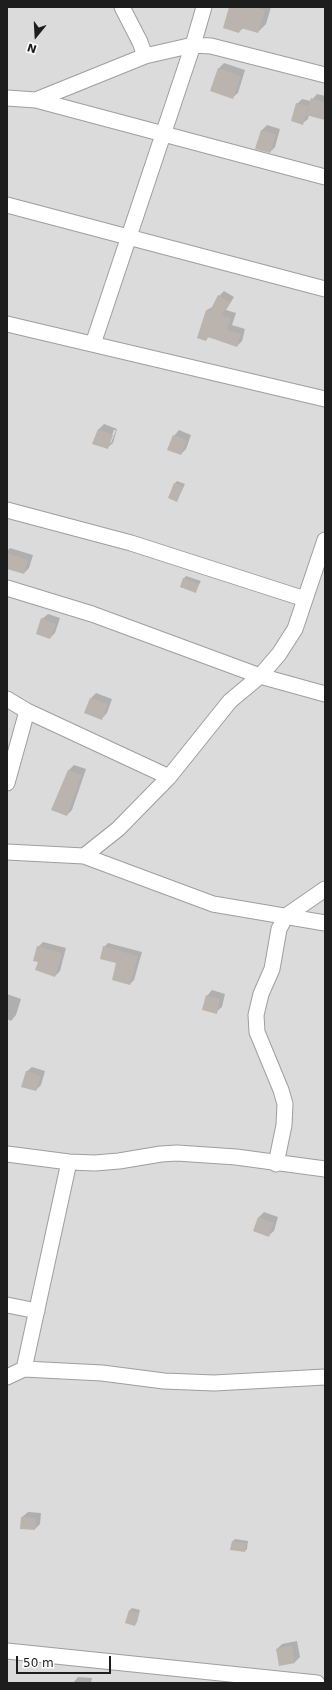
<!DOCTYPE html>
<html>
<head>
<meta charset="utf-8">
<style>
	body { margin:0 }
	#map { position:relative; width:332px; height:1690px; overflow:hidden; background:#edeae5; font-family:"DejaVu Sans",sans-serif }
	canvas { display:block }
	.frame { position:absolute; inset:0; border:8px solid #1d1d1d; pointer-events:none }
	.north { position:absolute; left:16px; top:16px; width:40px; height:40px; -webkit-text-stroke:3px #fff; paint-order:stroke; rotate:198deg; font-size:11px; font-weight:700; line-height:16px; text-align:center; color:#1d1d1d }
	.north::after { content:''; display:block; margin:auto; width:14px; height:18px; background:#1d1d1d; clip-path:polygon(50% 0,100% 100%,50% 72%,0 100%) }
	.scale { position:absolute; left:16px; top:1656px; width:95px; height:18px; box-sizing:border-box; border:2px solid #1d1d1d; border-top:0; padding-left:5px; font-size:12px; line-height:14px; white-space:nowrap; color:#1d1d1d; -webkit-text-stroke:3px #fff; paint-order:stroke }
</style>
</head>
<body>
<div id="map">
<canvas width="332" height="1690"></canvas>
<div class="frame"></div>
<div class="north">N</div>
<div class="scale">50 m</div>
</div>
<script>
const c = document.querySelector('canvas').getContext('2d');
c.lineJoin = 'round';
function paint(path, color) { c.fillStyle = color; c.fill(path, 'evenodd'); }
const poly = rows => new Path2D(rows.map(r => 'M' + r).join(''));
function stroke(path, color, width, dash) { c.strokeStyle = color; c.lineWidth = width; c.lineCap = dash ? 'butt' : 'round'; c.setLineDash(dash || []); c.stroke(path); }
paint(poly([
	[7,7,325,7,325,1683,7,1683]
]), '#dbdbdb');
paint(poly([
	[230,7,271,7,266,24,258,32,243,28,239,32],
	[224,63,245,70,238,93,232,98,211,90,219,68],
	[317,94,325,96,325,119,309,115,308,119,303,123,297,104,302,99,311,101],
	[267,125,280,129,275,147,270,152,262,130],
	[224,291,234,297,226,310,236,313,232,325,245,329,242,341,237,346,209,337,206,339,198,337,207,310,214,306,219,296],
	[104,424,117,429,113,443,107,448,98,430],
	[114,430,116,430,111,443,109,443],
	[179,430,191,435,186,449,181,454,174,436],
	[177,481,185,484,177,501,175,483],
	[10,548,33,555,29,568,24,573,7,568,7,551],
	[186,576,201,581,195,592,184,578],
	[48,614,60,618,55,633,50,638,42,619],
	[96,693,112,699,107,713,102,718,91,698],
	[74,765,86,769,72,810,67,815,52,810,69,770],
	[43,942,66,948,60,971,55,976,39,962,38,947],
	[108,943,142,952,134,980,130,984,118,963,104,947],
	[212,990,225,994,222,1007,216,1012,207,996],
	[7,994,21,999,16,1015,11,1021,7,1019],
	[32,1067,45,1071,41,1085,36,1090,26,1072],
	[264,1212,278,1217,274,1231,268,1236,254,1231,259,1217],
	[28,1512,41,1513,40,1524,35,1529,21,1528,22,1517],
	[235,1539,248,1541,247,1549,245,1551,231,1549,233,1541],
	[132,1608,140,1610,137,1622,135,1625,129,1611],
	[297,1641,300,1657,295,1662,277,1649,282,1644],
	[78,1677,92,1678,91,1683,73,1683]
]), '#0003');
paint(poly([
	[229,7,254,7,265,10,258,33,241,28,239,33,223,28],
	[218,68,241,76,233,99,210,91],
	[311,98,325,102,325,120,306,115],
	[296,103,308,106,303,125,291,121],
	[261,130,276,134,270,153,255,149],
	[218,295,230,302,222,315,231,318,227,330,241,334,237,347,208,337,206,341,197,338,206,310,210,311],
	[98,429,113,435,108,449,92,444],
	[173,435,187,440,181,455,167,450],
	[174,483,183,486,177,502,168,498],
	[7,553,28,560,24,574,7,569],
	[183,578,199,584,196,593,180,587],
	[41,618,56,624,50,639,36,634],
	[90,698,108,704,102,720,84,713],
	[68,770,82,775,67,816,51,810],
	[37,946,62,953,55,977,35,970,38,962,33,961],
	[103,946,138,956,130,985,112,980,116,963,100,959],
	[206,995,220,999,217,1014,202,1010],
	[26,1071,41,1076,36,1091,21,1087],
	[258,1217,274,1223,269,1237,253,1231],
	[21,1517,36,1518,35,1530,20,1529],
	[232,1541,247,1543,245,1552,230,1550],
	[129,1610,139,1613,135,1626,125,1623],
	[292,1645,295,1663,279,1666,276,1649]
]), '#bab3ae');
const minor = poly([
	[122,7,140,42,145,56],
	[7,98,36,100,325,177],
	[36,100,145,56,193,45,211,46,325,75],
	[7,205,325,289],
	[7,324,325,399],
	[93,344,193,45,204,7],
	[7,510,131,543,305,599],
	[7,588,92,614,260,676,325,694],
	[7,699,27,711,169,777],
	[7,783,27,711],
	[7,852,84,856,213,904,325,923],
	[84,856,118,829,169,777,230,701,260,676,279,654,295,629,325,540],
	[7,1154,69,1162,95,1163,119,1161,161,1154,177,1153,236,1157,325,1169],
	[276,1164,284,1125,285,1104,281,1090,257,1032,256,1015,261,994,272,969,279,929,286,916,325,889],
	[7,1305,37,1311],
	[24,1369,69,1162],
	[7,1377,24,1369,102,1373,164,1381,214,1383,325,1377],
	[7,1651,317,1683]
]);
stroke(minor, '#9e9e9e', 17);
stroke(minor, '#fff', 15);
</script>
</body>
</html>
